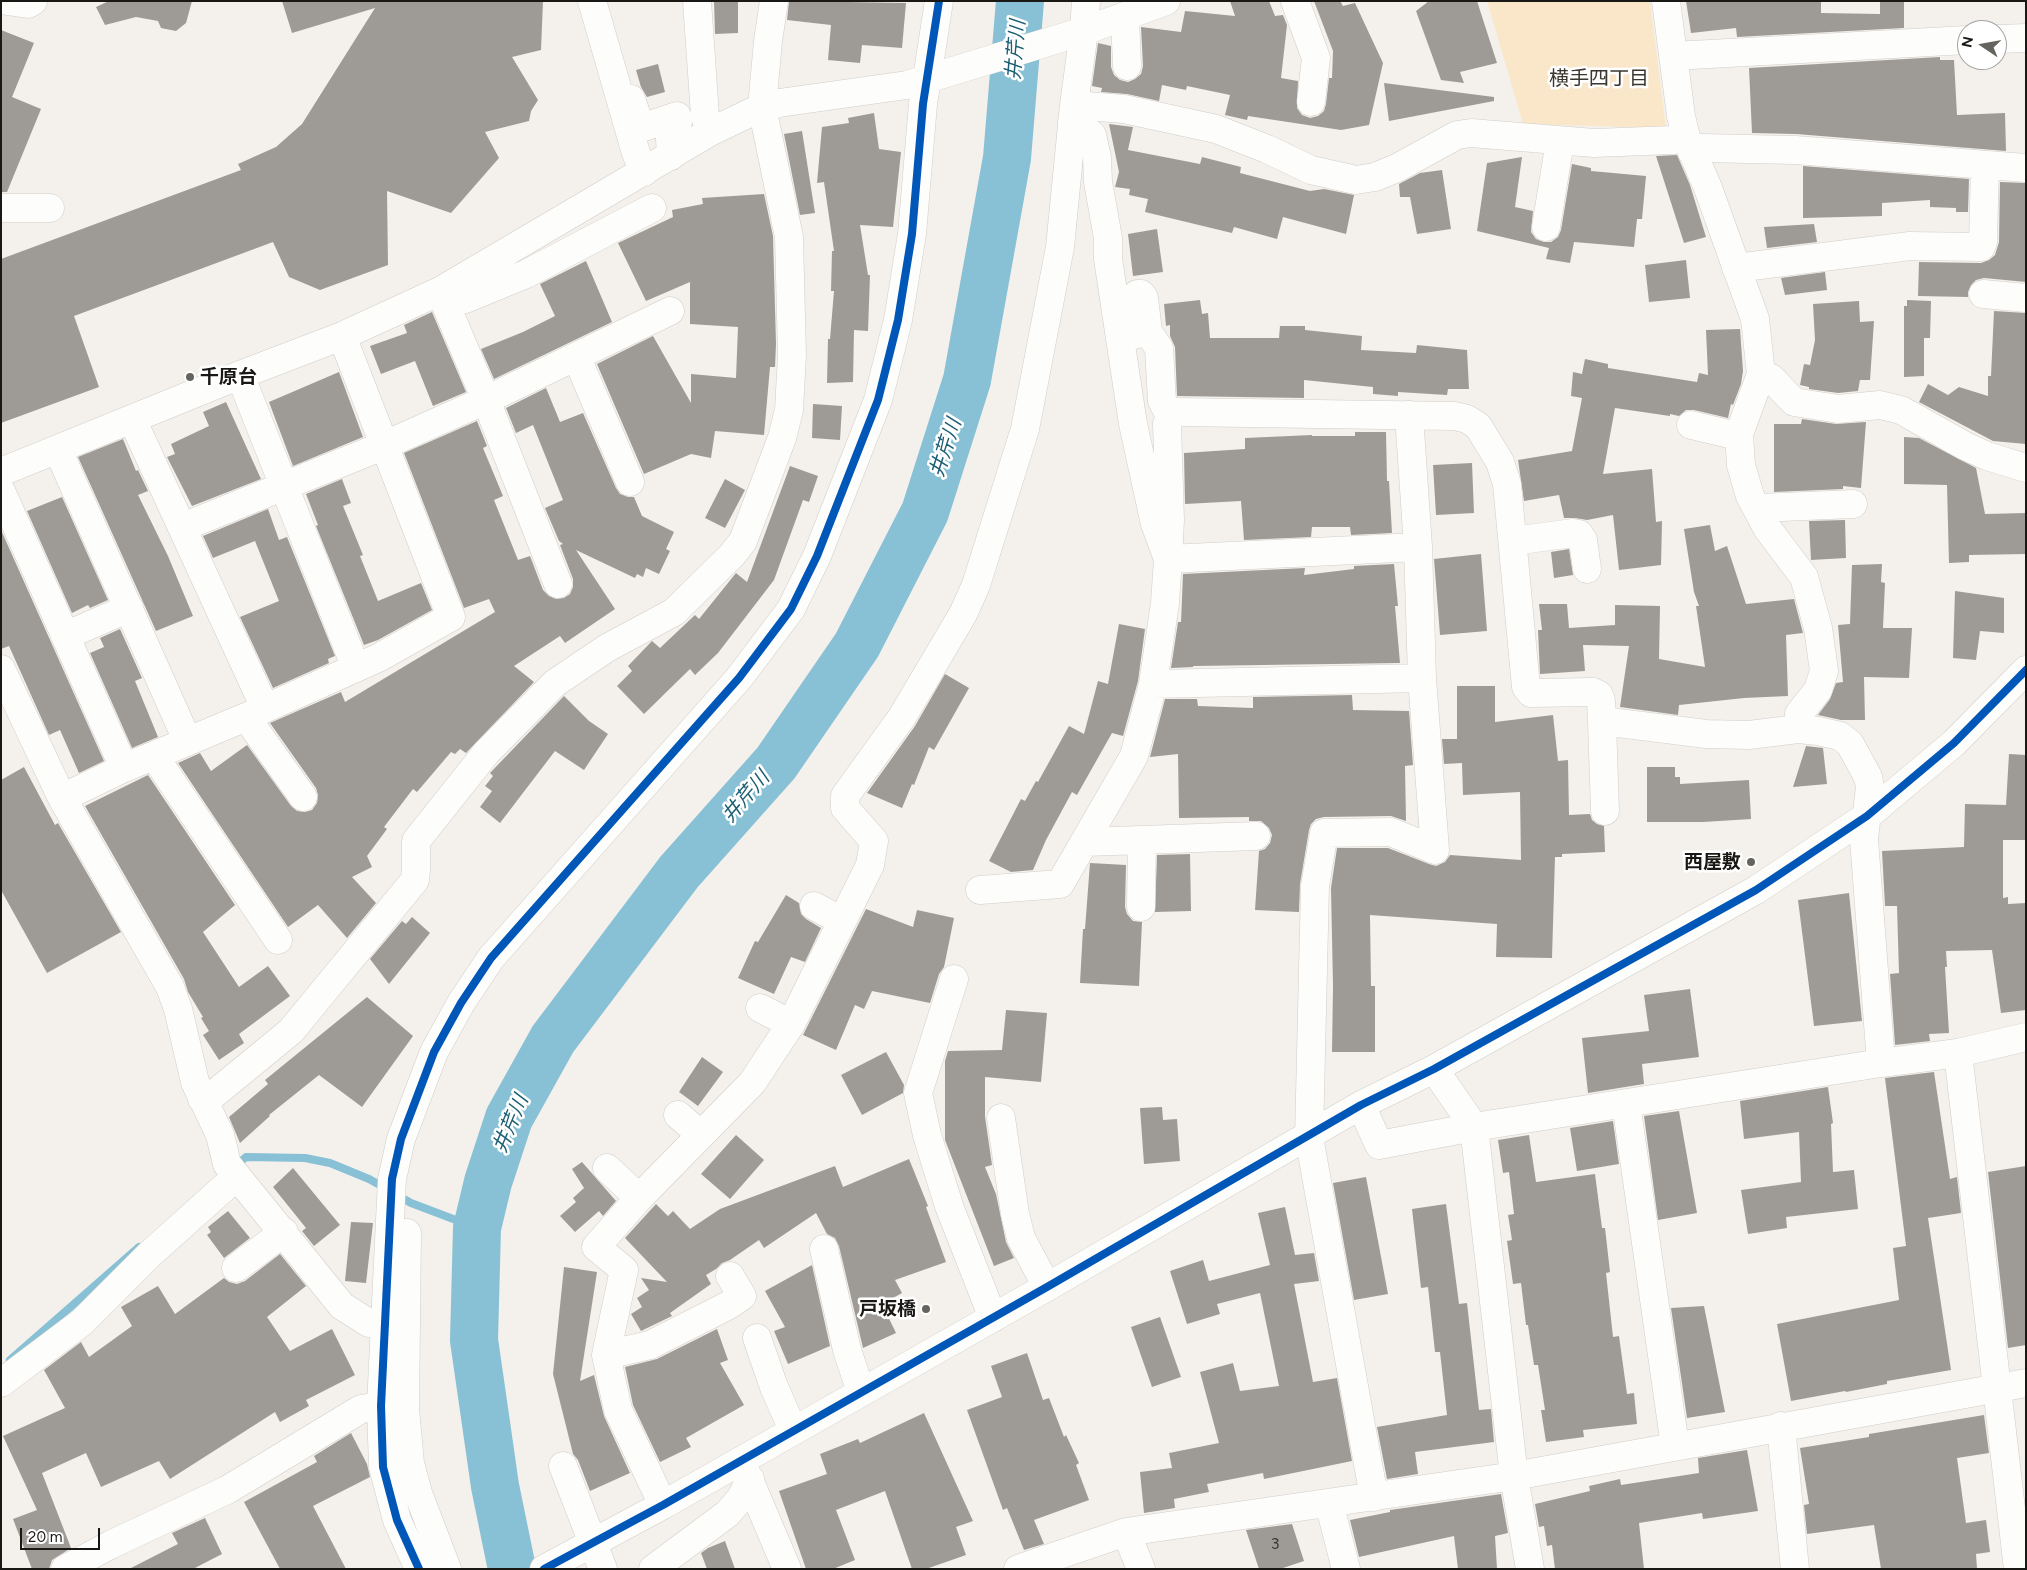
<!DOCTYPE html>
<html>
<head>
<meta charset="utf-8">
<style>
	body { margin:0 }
	#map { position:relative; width:2027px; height:1570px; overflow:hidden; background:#f4f0eb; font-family:Figtree,sans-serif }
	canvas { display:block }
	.frame { position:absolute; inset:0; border:2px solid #1a1814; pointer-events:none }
	.north { position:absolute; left:1957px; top:20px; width:50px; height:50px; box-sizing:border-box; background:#fff; border:1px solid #a3a3a1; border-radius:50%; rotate:282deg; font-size:14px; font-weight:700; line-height:20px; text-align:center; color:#1a1814 }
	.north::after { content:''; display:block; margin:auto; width:18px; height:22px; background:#66645f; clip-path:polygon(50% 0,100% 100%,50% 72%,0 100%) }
	.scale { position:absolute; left:20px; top:1528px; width:80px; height:22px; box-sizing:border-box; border:2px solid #1a1814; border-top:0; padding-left:6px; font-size:15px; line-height:18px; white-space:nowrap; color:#1a1814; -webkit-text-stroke:4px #fff; paint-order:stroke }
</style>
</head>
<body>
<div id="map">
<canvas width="2027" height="1570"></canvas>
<div class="frame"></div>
<div class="north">N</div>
<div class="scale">20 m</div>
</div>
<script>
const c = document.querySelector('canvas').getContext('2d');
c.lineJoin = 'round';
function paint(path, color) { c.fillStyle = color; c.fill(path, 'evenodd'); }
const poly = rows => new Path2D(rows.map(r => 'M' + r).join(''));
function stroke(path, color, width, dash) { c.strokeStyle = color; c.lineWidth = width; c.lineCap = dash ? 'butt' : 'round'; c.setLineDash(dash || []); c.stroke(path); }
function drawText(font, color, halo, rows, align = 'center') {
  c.font = font + ' Figtree,"Noto Sans JP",sans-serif'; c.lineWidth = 5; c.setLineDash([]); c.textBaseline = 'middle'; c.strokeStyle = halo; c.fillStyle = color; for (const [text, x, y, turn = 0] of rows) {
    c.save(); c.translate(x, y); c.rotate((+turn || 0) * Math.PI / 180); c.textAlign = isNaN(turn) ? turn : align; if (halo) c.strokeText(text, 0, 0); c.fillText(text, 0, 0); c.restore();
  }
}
paint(poly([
	[1487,1,1650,1,1666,128,1523,124]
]), '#fae7c9');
stroke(poly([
	[234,1167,246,1157,305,1158,330,1163,369,1179,387,1189],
	[397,1195,411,1203,477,1228],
	[10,1360,139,1247]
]), '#88c1d5', 8);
stroke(poly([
	[512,1569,495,1486,474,1340,477,1228,488,1182,509,1118,553,1039,679,872,776,763,857,645,925,512,967,380,1007,158,1020,1]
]), '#88c1d5', 48);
paint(poly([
	[109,1,192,1,186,23,176,31,161,28,158,21,136,17,105,25,96,7],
	[282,1,543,1,541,50,512,57,538,100,531,111,529,121,485,132,499,158,451,213,387,191,388,265,320,290,289,277,273,242,74,316,99,387,1,423,1,259,241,170,238,164,276,147,302,124,375,8,292,33],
	[714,1,738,1,738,33,715,34],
	[789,1,906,3,902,48,862,45,860,63,828,60,831,25,787,20],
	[1230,1,1269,1,1275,16,1283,15,1287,25,1281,78,1298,81,1297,108,1302,115,1310,118,1318,116,1324,111,1326,104,1329,78,1332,78,1333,51,1314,1,1340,1,1343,6,1355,3,1383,63,1369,125,1341,130,1248,116,1247,120,1225,115,1230,95,1187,86,1186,90,1162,85,1159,101,1127,94,1101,92,1102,88,1092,86,1098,43,1111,46,1111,67,1114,75,1120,80,1128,82,1135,79,1141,74,1143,66,1141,27,1181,32,1185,11,1235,16],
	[1429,1,1477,1,1497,63,1460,72,1464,83,1441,80,1416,11],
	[1686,1,1821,1,1821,13,1880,14,1880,1,1904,1,1904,28,1737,37,1736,28,1691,33],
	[1,30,34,43,12,97,41,109,7,192,1,192],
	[1940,57,1940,60,1954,60,1957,115,2005,113,2006,151,1796,134,1752,133,1749,68],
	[658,64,665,92,647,97,641,87,636,70],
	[1384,83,1494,97,1494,101,1389,121],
	[874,113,879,149,901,152,893,227,860,225,868,275,870,275,868,331,854,330,853,382,827,383,828,339,830,339,834,291,831,291,832,251,834,251,824,182,817,183,822,127,849,123,848,118],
	[1109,124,1133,127,1128,150,1200,164,1202,157,1241,167,1240,173,1310,191,1324,189,1354,195,1346,234,1283,217,1277,239,1234,227,1232,233,1145,212,1148,199,1129,195,1130,189,1115,187,1119,172],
	[802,131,815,213,800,215,784,134],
	[1677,155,1690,185,1706,237,1684,243,1656,156],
	[1522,157,1515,207,1533,211,1531,232,1536,239,1544,242,1551,242,1558,237,1561,230,1572,164,1591,168,1591,171,1646,176,1642,219,1637,219,1634,247,1574,242,1570,263,1546,259,1549,248,1477,231,1487,163],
	[1803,166,1969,179,1968,212,1956,212,1956,208,1930,207,1930,200,1882,203,1882,216,1803,218],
	[1442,170,1451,229,1417,234,1410,197,1400,197,1399,184,1420,173],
	[2000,182,2026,183,2026,282,1984,278,1976,280,1971,285,1968,292,1968,297,1918,296,1919,262,1981,263,1989,260,1995,255,1999,242],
	[764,194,773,236,776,344,775,367,770,367,764,435,715,431,711,458,691,454,644,474,597,364,653,336,691,403,691,374,736,378,738,327,690,324,690,282,646,301,618,243,673,217,672,210,703,204,702,198],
	[1814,224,1817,242,1767,248,1764,227],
	[1157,229,1163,272,1133,276,1128,234],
	[1686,260,1690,298,1649,302,1645,265],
	[586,261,612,322,494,379,481,349,523,332,555,316,540,284],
	[1825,272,1827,290,1785,295,1781,278],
	[1200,300,1202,314,1208,313,1210,338,1279,338,1280,326,1305,326,1305,330,1362,336,1361,350,1416,353,1417,345,1467,350,1469,389,1448,389,1447,395,1398,392,1398,396,1373,394,1373,387,1304,380,1304,398,1177,396,1175,347,1170,336,1170,325,1166,326,1164,304],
	[1907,300,1931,301,1930,338,1924,338,1924,376,1904,377,1904,306,1907,306],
	[1859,301,1860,322,1874,321,1870,380,1860,380,1858,391,1838,393,1809,389,1809,387,1800,385,1804,364,1810,365,1815,340,1813,304],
	[1994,311,2026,313,2026,444,1993,441,1919,402,1928,384,1948,395,1959,387,1988,396,1988,376,1991,376],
	[432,312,466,392,433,406,415,361,381,374,370,346,407,333,404,325],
	[1740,329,1743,371,1741,384,1733,405,1731,404,1728,418,1694,410,1686,410,1679,416,1670,414,1670,416,1615,408,1603,474,1652,469,1656,522,1662,521,1661,565,1619,570,1613,515,1587,520,1575,518,1564,518,1559,495,1524,501,1518,460,1572,451,1582,398,1571,396,1573,372,1582,374,1585,359,1608,364,1608,368,1697,382,1699,373,1708,375,1706,330],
	[339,372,363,437,293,466,269,402],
	[546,388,560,422,583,413,616,488,620,494,628,497,634,497,642,516,674,532,666,549,670,551,659,574,646,568,643,577,637,574,635,578,576,550,615,609,565,643,560,636,514,666,534,682,466,753,460,749,455,754,451,752,417,792,413,789,384,827,387,829,367,856,372,867,352,877,376,903,347,938,318,905,288,927,178,763,200,753,211,771,247,745,291,806,297,811,305,812,312,810,317,803,318,795,316,788,270,723,341,692,345,702,495,612,489,599,464,608,404,453,477,421,487,446,483,448,503,496,494,500,518,560,530,556,543,590,549,596,556,599,564,598,570,594,573,587,573,579,560,545,563,544,559,541,545,508,563,500,533,425,516,433,506,408],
	[226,402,261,479,192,506,167,457,175,454,171,444,209,426,203,412],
	[813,404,842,406,840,440,812,438],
	[1802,419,1836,424,1866,422,1861,488,1843,486,1843,489,1774,492,1774,424,1801,424],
	[1355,432,1386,432,1387,481,1389,481,1392,533,1351,535,1350,527,1312,527,1311,537,1244,540,1241,501,1185,504,1184,453,1245,449,1245,438,1312,435,1312,436,1355,436],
	[1904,437,1919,438,1976,468,1985,514,2026,513,2026,554,1969,555,1969,562,1949,563,1947,485,1904,484],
	[123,439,136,471,138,470,148,491,138,495,168,556,193,616,156,631,78,457],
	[1472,463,1474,513,1436,515,1433,465],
	[790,466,818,476,809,502,803,500,774,580,718,653,695,675,690,669,644,714,617,686,632,671,628,666,652,641,660,648,695,615,699,619,736,573,747,582],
	[342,479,351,503,343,506,363,555,360,556,378,601,421,583,432,610,378,640,364,645,316,526,318,525,306,494],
	[725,479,745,490,725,528,705,518],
	[62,497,108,600,90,608,88,605,72,613,27,511],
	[268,509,279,540,287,537,335,656,328,659,329,663,273,688,240,617,279,601,255,541,213,558,203,536],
	[1845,520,1846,558,1811,560,1809,521],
	[1710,525,1715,551,1727,546,1746,604,1794,599,1803,633,1786,635,1788,696,1744,698,1679,705,1678,715,1620,707,1629,646,1583,645,1585,671,1540,674,1538,630,1542,630,1539,604,1567,604,1569,628,1615,625,1615,605,1660,606,1659,659,1705,667,1696,606,1699,606,1694,592,1684,529],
	[1,530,104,761,79,773,60,730,49,735,9,646,1,649],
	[1569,549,1573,575,1554,578,1551,552],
	[1481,554,1487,631,1440,635,1434,559],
	[1394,564,1398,606,1395,606,1400,663,1193,666,1193,667,1171,668,1178,622,1181,622,1183,574,1305,568,1304,575,1354,569,1354,566],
	[1882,564,1881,582,1885,583,1883,628,1912,628,1909,678,1864,677,1865,720,1841,720,1818,715,1830,699,1836,683,1843,682,1838,625,1850,624,1852,565],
	[1955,591,2004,598,2004,633,1980,631,1976,660,1953,658],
	[1119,624,1145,629,1138,681,1123,736,1112,733,1077,795,1072,792,1046,840,1033,870,1011,872,989,861,1021,799,1025,801,1036,781,1038,782,1069,726,1084,734,1098,681,1108,684],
	[120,629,142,678,135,681,158,737,132,748,90,653,104,647,100,638],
	[945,674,969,688,934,750,929,747,914,785,912,784,902,808,867,793,915,726],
	[1457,686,1495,686,1495,722,1553,715,1558,761,1568,760,1569,815,1590,814,1592,820,1597,824,1604,826,1605,852,1562,854,1562,857,1555,857,1552,958,1496,957,1497,924,1370,915,1371,986,1375,986,1375,1052,1332,1052,1333,986,1331,888,1337,848,1388,848,1429,864,1436,866,1445,862,1450,855,1521,860,1520,792,1463,795,1462,763,1444,764,1442,739,1457,739],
	[1352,695,1353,710,1409,711,1413,765,1405,766,1406,821,1391,816,1324,817,1316,819,1311,824,1309,830,1300,884,1299,912,1255,910,1259,851,1265,849,1270,843,1272,835,1269,828,1261,821,1249,821,1249,817,1179,818,1178,754,1150,757,1165,699,1197,699,1198,706,1253,708,1253,697],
	[564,696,589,721,608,734,584,770,555,751,500,823,480,807,492,791,485,786,493,776,490,773],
	[1806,746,1823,748,1827,784,1793,787],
	[2009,754,2026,755,2026,840,2003,840,2003,898,2008,897,2008,904,2026,903,2026,1010,2001,1013,1992,950,1946,951,1947,967,1945,967,1949,1033,1929,1034,1930,1041,1895,1045,1890,974,1899,973,1897,906,1885,906,1882,851,1964,847,1965,804,2006,805],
	[24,767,55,825,58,823,121,932,47,973,1,890,1,780],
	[1647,767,1675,767,1675,777,1680,777,1680,784,1749,780,1751,819,1703,822,1647,822],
	[148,775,235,905,203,932,239,987,268,966,290,996,239,1034,244,1043,219,1060,203,1035,209,1031,201,1018,203,1017,188,992,184,979,85,806],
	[1190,854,1191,911,1155,912,1157,855],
	[1090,863,1126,865,1125,907,1127,914,1133,921,1142,922,1139,986,1080,983,1083,929,1085,929],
	[1849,893,1862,1021,1814,1026,1798,900],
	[786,895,799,903,801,914,806,919,821,928,805,962,791,957,774,994,738,978,755,941,758,942],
	[866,909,913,927,917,910,954,918,944,967,939,974,930,1003,872,991,864,1009,855,1005,836,1050,803,1035],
	[412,917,430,933,389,984,370,959,402,921,406,924],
	[1690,989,1699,1057,1642,1064,1644,1084,1588,1093,1582,1038,1649,1031,1644,995],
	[367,997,413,1036,362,1107,319,1075,269,1115,270,1116,240,1143,229,1117,268,1084,265,1080],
	[1006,1010,1047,1013,1041,1082,985,1077,985,1117,992,1165,985,1167,996,1194,1006,1242,1014,1258,994,1266,945,1140,945,1061,948,1051,1002,1050],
	[886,1052,904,1085,903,1093,862,1115,841,1075],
	[702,1057,723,1072,698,1106,679,1092],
	[1934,1072,1950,1179,1957,1177,1961,1213,1928,1218,1951,1370,1887,1381,1887,1384,1846,1392,1845,1391,1791,1401,1777,1324,1899,1300,1893,1248,1906,1246,1885,1078],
	[1828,1087,1833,1123,1831,1124,1833,1172,1854,1170,1858,1209,1786,1217,1787,1228,1748,1234,1741,1190,1801,1182,1799,1132,1744,1139,1740,1101],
	[1162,1107,1163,1120,1177,1119,1180,1161,1144,1164,1140,1108],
	[1679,1111,1697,1213,1658,1220,1644,1116],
	[1613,1121,1619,1164,1577,1171,1570,1128],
	[736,1135,764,1160,730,1199,701,1174],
	[1529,1135,1536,1182,1595,1174,1602,1228,1605,1228,1610,1272,1606,1273,1613,1337,1619,1336,1627,1394,1634,1393,1637,1424,1583,1430,1584,1437,1546,1442,1541,1410,1545,1410,1538,1365,1534,1365,1528,1325,1526,1325,1521,1283,1513,1284,1507,1241,1512,1240,1508,1215,1514,1214,1509,1172,1503,1173,1498,1140],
	[909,1159,928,1206,926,1207,946,1262,895,1280,902,1293,882,1304,896,1333,863,1348,839,1246,835,1238,827,1234,816,1213,764,1248,759,1240,730,1260,722,1263,716,1269,706,1275,711,1284,670,1313,672,1316,641,1331,631,1314,642,1307,637,1298,649,1290,641,1278,667,1282,625,1238,656,1204,668,1216,673,1211,690,1229,720,1209,835,1166,843,1187],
	[582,1162,616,1201,603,1216,599,1211,575,1232,560,1216,576,1202,573,1198,584,1188,572,1169],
	[2026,1166,2026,1345,2008,1348,1988,1172],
	[293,1168,340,1225,314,1246,302,1231,306,1228,273,1187],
	[1366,1177,1388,1294,1354,1300,1333,1183],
	[1446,1204,1459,1304,1467,1303,1479,1410,1491,1409,1494,1442,1415,1452,1418,1474,1387,1479,1377,1427,1447,1415,1440,1352,1435,1352,1428,1287,1421,1288,1412,1209],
	[1285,1207,1295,1255,1314,1253,1319,1281,1294,1284,1313,1382,1337,1378,1352,1461,1264,1479,1263,1473,1207,1484,1209,1492,1174,1499,1175,1508,1144,1513,1140,1472,1172,1468,1169,1453,1219,1443,1200,1372,1233,1363,1240,1391,1279,1386,1260,1293,1217,1304,1220,1314,1187,1324,1170,1271,1203,1260,1209,1281,1270,1265,1258,1213],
	[228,1211,250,1238,224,1258,207,1235,211,1232,208,1227],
	[351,1222,373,1223,366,1283,345,1281],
	[280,1254,306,1286,267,1317,290,1351,332,1329,355,1375,306,1400,309,1406,280,1422,275,1412,170,1479,159,1461,101,1487,86,1453,42,1473,71,1548,52,1560,49,1569,32,1569,13,1519,37,1510,3,1436,65,1408,44,1370,81,1342,89,1357,132,1326,121,1307,158,1286,175,1314,224,1278,229,1282,237,1284,245,1281],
	[812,1265,830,1346,788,1364,774,1331,785,1327,765,1291],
	[564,1267,597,1272,580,1381,594,1375,604,1416,630,1473,590,1491,578,1460,573,1454,553,1374],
	[1704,1306,1725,1412,1687,1418,1671,1308],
	[1160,1317,1181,1377,1152,1387,1131,1327],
	[717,1329,728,1360,720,1363,744,1405,686,1438,691,1447,660,1462,633,1405,625,1367,657,1359],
	[1027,1353,1043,1400,1049,1398,1064,1437,1066,1435,1079,1463,1076,1465,1089,1500,1034,1520,1044,1544,1024,1550,1007,1508,1003,1510,967,1410,1002,1397,991,1366],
	[924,1413,973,1521,956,1527,966,1555,926,1569,912,1569,885,1491,836,1510,855,1560,833,1569,806,1569,779,1491,827,1474,820,1454,858,1439,860,1443],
	[1984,1415,1989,1453,1957,1458,1966,1523,1986,1520,1990,1552,1976,1554,1977,1569,1881,1569,1874,1525,1807,1534,1804,1505,1809,1504,1800,1448,1869,1437,1869,1434],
	[351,1433,367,1464,370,1477,313,1506,346,1569,280,1569,244,1502,317,1462,314,1456],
	[1747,1450,1758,1511,1703,1519,1702,1513,1639,1523,1644,1569,1555,1569,1552,1545,1547,1546,1544,1526,1539,1527,1535,1504,1590,1491,1589,1486,1620,1479,1621,1485,1699,1473,1698,1458],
	[1501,1494,1508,1533,1495,1536,1497,1569,1458,1569,1454,1536,1359,1557,1350,1520,1390,1512,1390,1510],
	[205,1518,222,1554,193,1569,129,1569,178,1544,172,1533],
	[1292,1524,1304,1561,1280,1569,1259,1569,1246,1530],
	[725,1541,735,1569,707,1569,701,1553,708,1548]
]), '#9e9b97');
const minor = poly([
	[7,1,28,4,33,1],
	[592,1,636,153,644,172],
	[697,1,705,116,710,132],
	[1295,1,1316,58,1311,102],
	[1125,16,1127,66],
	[1997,39,2026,38],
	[1673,56,1967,40],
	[631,99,641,128,677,116,678,122,670,139,671,156],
	[1074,105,1124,109,1216,129,1267,149,1311,170,1356,180,1375,177,1397,168,1457,135,1471,133,1594,143,1673,140,1686,137,1681,116,1666,1],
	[1686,137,1708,188,1755,319,1761,374,1739,434,1741,465,1750,496,1767,528,1804,577,1818,628,1824,671,1818,690,1799,714,1798,729],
	[1692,152,1701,148,1795,150,2026,168],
	[1,208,50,208],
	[1546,227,1560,141],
	[1736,268,1910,246,1981,247,1983,242,1985,166],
	[440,291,486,400,558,584],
	[1983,294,2026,298],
	[446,304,465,299,526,274,652,208],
	[1120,339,1137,334,1139,330,1136,299,1137,294,1141,294,1144,298,1148,332,1159,348,1162,401,1170,416],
	[577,358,630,482],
	[1761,374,1771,378,1794,402,1838,409,1880,405,1901,410,1965,446,1987,456,2026,468],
	[240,375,356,668],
	[132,419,265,708],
	[1691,425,1729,434,1739,434],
	[58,450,187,740],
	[1,472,240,375,342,336,440,291,710,132,762,107,779,103,907,85,1084,31,1166,1],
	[1,491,124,768],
	[1758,508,1853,504],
	[183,527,385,445,486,400,670,311],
	[1513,541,1573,533,1579,534,1583,540,1587,569],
	[1418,547,1168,559,1170,520,1167,424,1170,416,1177,412,1455,416,1467,419,1478,426,1500,462,1507,484,1526,687,1531,693,1593,692,1599,695,1601,701,1602,721,1605,811],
	[65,636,129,608],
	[1,669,62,798,170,987,178,1009,195,1082,220,1135,227,1164,342,1306,369,1323,385,1326],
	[1153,684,1422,678],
	[246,717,303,797],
	[1602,721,1706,734,1749,735,1798,729,1818,731,1840,736,1850,744,1868,777,1870,787,1864,839,1881,1063],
	[155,757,278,940],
	[62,798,124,768,246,717,378,658,451,617,342,336],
	[1085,842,1256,836],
	[980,890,1060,884,1134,756,1153,684,1165,603,1168,559,1155,524,1133,424,1108,259,1108,238,1098,182,1097,157,1092,135,1083,127,1072,122],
	[814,906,842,921],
	[1141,907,1142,841],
	[954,979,918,1093,927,1135,949,1206,993,1318],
	[760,1008,791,1024],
	[1958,1053,2018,1569],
	[1434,1069,1474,1127,1514,1476,1530,1569],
	[202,1099,213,1095,291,1031,415,880,416,870,416,841,486,753,555,683,607,648,674,612,732,555,743,541,782,438,789,410,792,355,789,237,762,107,768,41,774,1],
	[1626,1103,1675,1446],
	[1361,1105,1379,1145,1474,1127,1881,1063,1958,1053,2026,1037],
	[678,1115,700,1134],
	[1001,1118,1015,1214,1021,1238,1047,1287],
	[607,1168,639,1198],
	[407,1233,405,1409,410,1463,418,1493,447,1569],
	[824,1249,847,1350,861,1392],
	[236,1268,284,1232],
	[757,1338,774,1387,793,1430],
	[606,1355,650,1345,729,1305,742,1296,730,1276],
	[1,1383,82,1322,150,1254,237,1176],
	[1781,1426,1795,1569],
	[563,1466,603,1569],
	[745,1470,787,1569],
	[1374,1497,1309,1137,1315,886,1324,833,1391,832,1435,850,1422,678,1418,547,1409,415],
	[1329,1503,1346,1569],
	[663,1505,618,1410,606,1355,624,1270,596,1247,639,1198,752,1083,791,1024,870,865,874,841,845,808,845,796,902,717,963,614,976,585,1025,429,1060,247,1074,105,1084,31,1086,1],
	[1126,1532,1141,1569],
	[65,1569,110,1545,227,1490,361,1409,381,1406],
	[419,1569,397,1520,383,1467,381,1406,392,1179,401,1139,434,1052,461,1003,491,958,739,678,791,609,817,556,878,400,898,320,912,234,923,104,939,1],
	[544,1569,663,1505,1047,1287,1361,1105,1434,1069,1756,890,1867,816,1954,743,2026,670],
	[653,1569,727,1514,741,1498,750,1479],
	[1018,1569,1126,1532,1514,1476,2026,1383]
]);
stroke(minor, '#d1cdc9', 29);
stroke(minor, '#fdfdfc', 28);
stroke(poly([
	[419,1569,397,1520,383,1467,381,1406,392,1179,401,1139,434,1052,461,1003,491,958,739,678,791,609,817,556,878,400,898,320,912,234,923,104,939,1],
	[544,1569,663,1505,1047,1287,1361,1105,1434,1069,1756,890,1867,816,1954,743,2026,670]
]), '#0057b8', 8);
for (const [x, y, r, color] of [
	[190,377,5,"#66645f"],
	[1751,862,5,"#66645f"],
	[926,1309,5,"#66645f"]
]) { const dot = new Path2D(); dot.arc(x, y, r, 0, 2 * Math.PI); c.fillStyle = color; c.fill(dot); stroke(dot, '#fff', 2); }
drawText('16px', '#3b3935', null, [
	["3",1275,1544]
]);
drawText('bold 19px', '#1a1814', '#fff', [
	["千原台",200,377,"left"],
	["西屋敷",1741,862],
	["戸坂橋",916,1309]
], 'right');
drawText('italic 20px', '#1c5e74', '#fff', [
	["井芹川",1016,50,-85],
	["井芹川",946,448,-72],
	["井芹川",746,797,-49],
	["井芹川",511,1124,-67]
]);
drawText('20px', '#3b362e', '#fff', [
	["横手四丁目",1599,79]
]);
</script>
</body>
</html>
